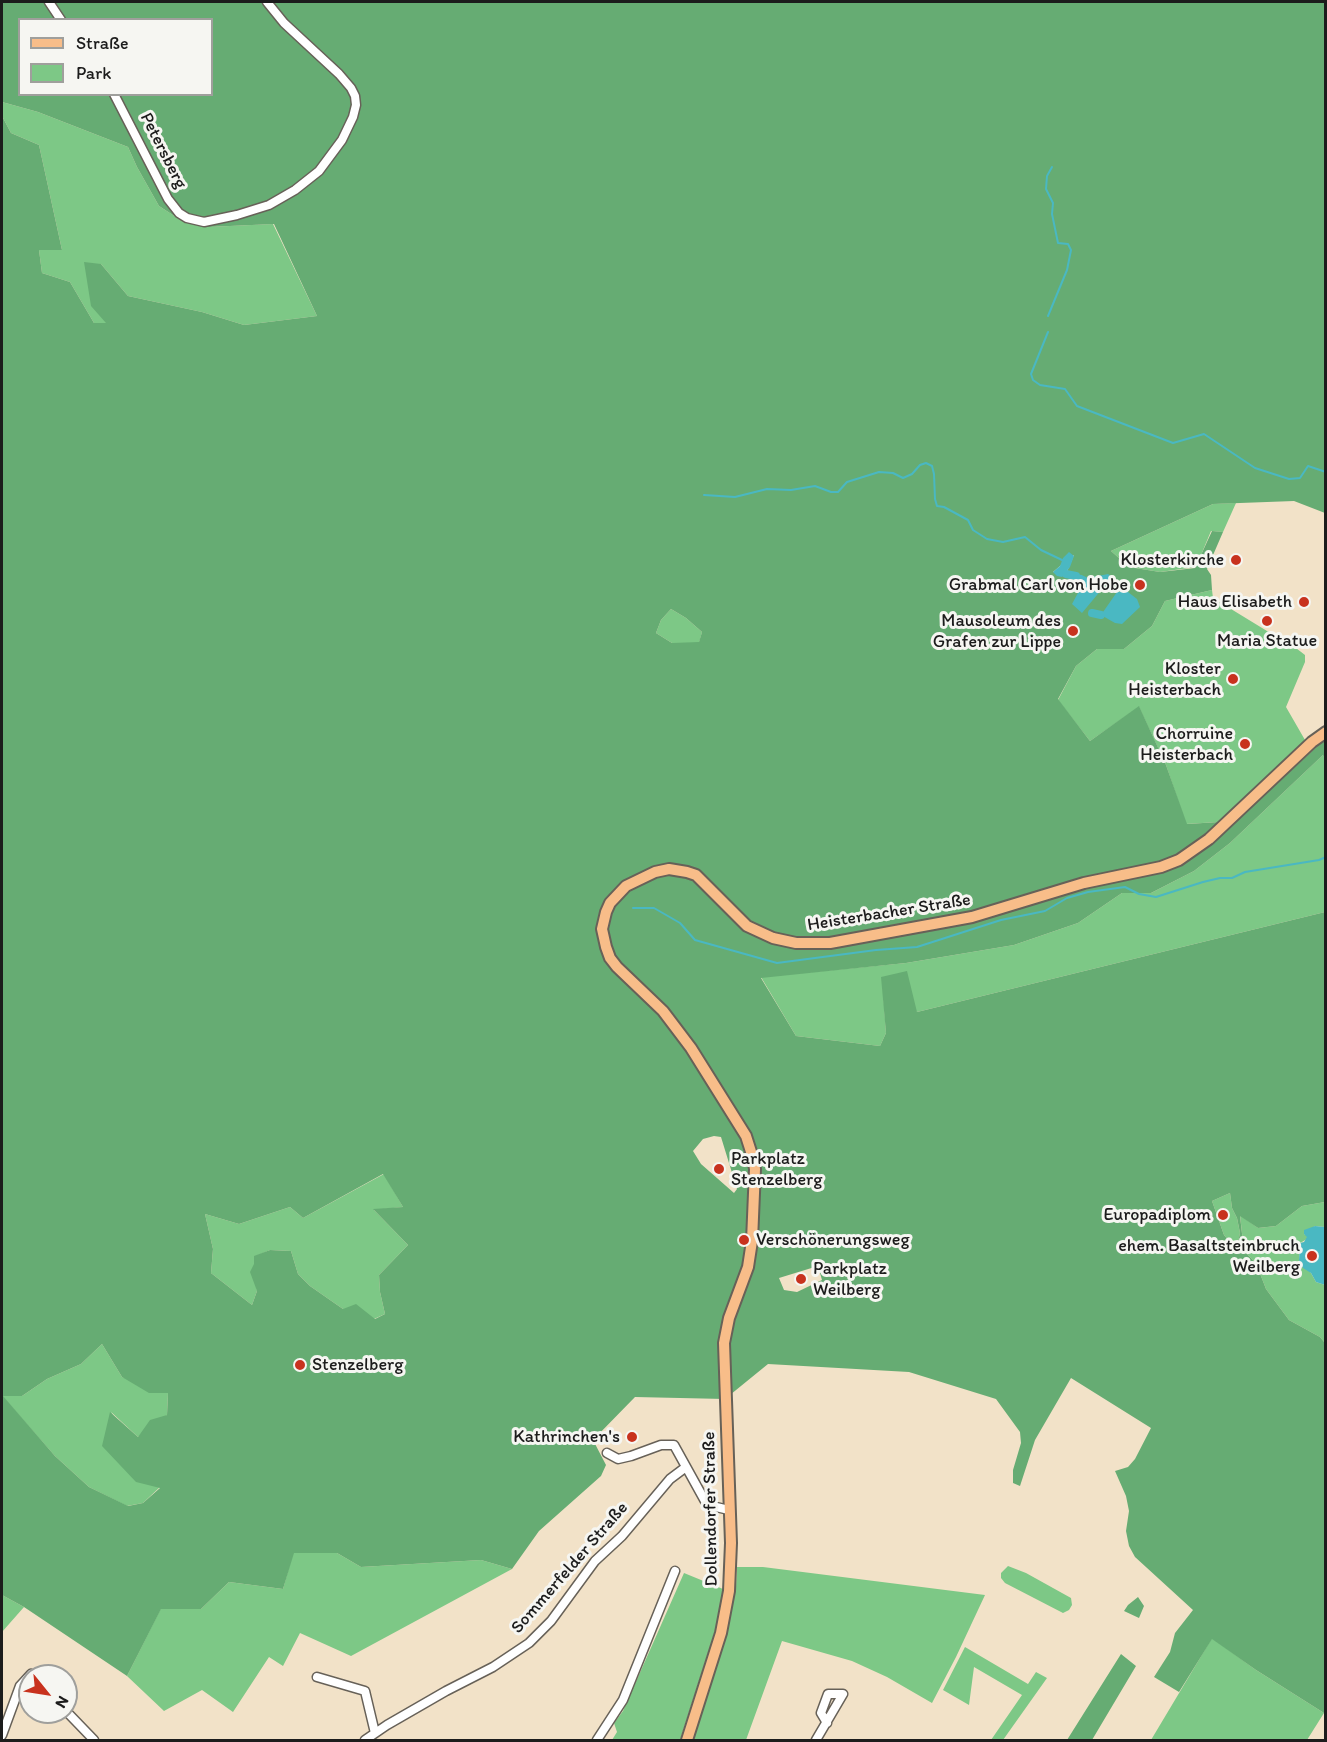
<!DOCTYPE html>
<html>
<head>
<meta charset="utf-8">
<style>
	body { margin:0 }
	#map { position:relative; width:1327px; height:1742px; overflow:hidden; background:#f2e2c8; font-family:Itim,sans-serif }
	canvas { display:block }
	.frame { position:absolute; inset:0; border:3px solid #1c1c1c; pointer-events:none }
	.legend { position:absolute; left:18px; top:18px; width:195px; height:78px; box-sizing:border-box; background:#f6f6f2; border:2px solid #9f9f9c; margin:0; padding:8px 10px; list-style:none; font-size:18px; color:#1c1c1c }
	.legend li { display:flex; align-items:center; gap:12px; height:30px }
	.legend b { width:30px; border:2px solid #9f9f9c }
	.north { position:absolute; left:18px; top:1664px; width:60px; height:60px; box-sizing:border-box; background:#f6f6f2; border:2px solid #9f9f9c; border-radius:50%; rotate:120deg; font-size:16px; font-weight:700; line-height:24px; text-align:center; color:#1c1c1c }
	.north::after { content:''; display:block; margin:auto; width:21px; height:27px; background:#c8321e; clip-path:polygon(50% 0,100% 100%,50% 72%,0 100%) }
</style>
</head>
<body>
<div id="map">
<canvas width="1327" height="1742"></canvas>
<div class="frame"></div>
<ul class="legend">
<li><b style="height:8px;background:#f8bd89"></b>Straße</li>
<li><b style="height:16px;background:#7dc886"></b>Park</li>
</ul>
<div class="north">N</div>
</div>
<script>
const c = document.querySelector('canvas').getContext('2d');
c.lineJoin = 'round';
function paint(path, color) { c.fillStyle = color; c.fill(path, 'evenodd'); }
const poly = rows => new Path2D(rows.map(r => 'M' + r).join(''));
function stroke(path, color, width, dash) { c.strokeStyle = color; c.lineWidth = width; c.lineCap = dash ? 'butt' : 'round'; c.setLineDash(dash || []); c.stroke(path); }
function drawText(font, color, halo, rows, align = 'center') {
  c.font = font + ' Itim,sans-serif'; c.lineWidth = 6; c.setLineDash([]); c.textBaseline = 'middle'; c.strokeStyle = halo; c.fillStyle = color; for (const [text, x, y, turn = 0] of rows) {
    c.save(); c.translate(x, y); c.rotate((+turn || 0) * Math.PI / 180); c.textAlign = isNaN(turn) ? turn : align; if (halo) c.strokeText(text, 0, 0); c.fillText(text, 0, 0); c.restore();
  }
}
paint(poly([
	[2,102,38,112,128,147,137,167,159,206,179,219,208,227,273,224,317,316,244,325,202,312,128,296,101,264,107,323,94,323,70,282,42,273,39,250,62,250,39,145,11,133,2,116],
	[1236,503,1223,532,1211,531,1196,567,1160,572,1129,567,1111,551,1213,504],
	[1212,590,1213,598,1267,631,1279,635,1305,655,1305,662,1286,707,1305,740,1219,822,1186,824,1166,765,1139,707,1090,741,1058,700,1076,666,1097,649,1124,649,1152,626,1165,601],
	[671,609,686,618,702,632,699,643,672,643,656,633,661,620],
	[1324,754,1325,757,1325,912,917,1012,882,977,886,1033,880,1046,796,1036,761,977,906,963,1014,945,1078,923,1122,893,1151,893,1194,871,1230,843],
	[384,1174,403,1207,374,1210,408,1245,379,1275,380,1292,385,1314,374,1319,343,1309,310,1286,298,1274,291,1251,270,1250,254,1257,257,1291,252,1305,211,1273,213,1249,205,1214,239,1224,290,1207,303,1218],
	[1230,1193,1232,1208,1237,1218,1240,1233,1237,1247,1235,1248,1224,1235,1212,1201],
	[1325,1202,1325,1227,1315,1226,1304,1234,1308,1236,1307,1239,1300,1243,1299,1260,1311,1273,1316,1282,1325,1285,1325,1343,1320,1337,1289,1320,1266,1289,1256,1263,1244,1251,1240,1215,1258,1228,1276,1226,1302,1206],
	[102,1344,122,1377,168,1393,167,1415,138,1437,111,1412,160,1487,143,1503,127,1506,89,1487,55,1456,2,1396,22,1396,47,1379,81,1364],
	[293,1553,337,1553,361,1567,481,1560,512,1569,351,1656,300,1633,283,1666,269,1657,233,1712,202,1690,164,1711,127,1676,161,1608,201,1609,229,1582,283,1589],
	[1008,1566,1026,1573,1071,1598,1072,1605,1069,1610,1063,1613,1005,1583,1001,1578,1001,1573],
	[737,1567,763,1567,985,1595,956,1657,932,1703,887,1677,852,1661,782,1641,746,1740,693,1740,730,1617,736,1586],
	[684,1573,723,1589,715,1631,680,1740,612,1740,617,1732,614,1723,623,1711],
	[2,1595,24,1607,2,1632],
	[1212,1638,1256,1670,1324,1713,1307,1740,1151,1740],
	[965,1647,1028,1684,1036,1672,1047,1678,1003,1740,991,1740,1022,1695,974,1667,969,1705,943,1690]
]), '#7dc886');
paint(poly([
	[2,2,1325,2,1325,513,1294,501,1213,504,1111,551,1129,567,1160,572,1195,568,1212,531,1223,532,1207,569,1211,575,1212,590,1165,601,1152,626,1124,649,1097,649,1076,666,1058,699,1090,741,1139,706,1166,765,1187,824,1219,822,1227,830,1325,739,1325,757,1323,755,1230,843,1194,871,1151,893,1122,893,1078,923,1014,945,906,963,761,978,796,1036,880,1046,886,1033,881,977,907,971,917,1012,1325,912,1325,1202,1302,1206,1276,1226,1258,1228,1240,1216,1244,1251,1256,1263,1266,1289,1289,1320,1320,1337,1325,1343,1326,1709,1324,1713,1256,1670,1212,1639,1179,1692,1154,1677,1170,1652,1175,1633,1193,1610,1135,1557,1129,1546,1126,1531,1129,1511,1126,1496,1115,1471,1128,1467,1135,1459,1151,1428,1071,1378,1035,1440,1020,1486,1013,1483,1013,1470,1021,1443,1020,1432,996,1399,909,1372,768,1364,725,1399,635,1397,593,1440,606,1465,601,1476,539,1531,512,1569,481,1560,361,1567,337,1553,294,1553,283,1589,229,1582,201,1609,161,1609,127,1676,24,1607,2,1595,2,116,11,133,39,145,62,250,39,250,42,273,70,282,94,323,106,323,91,306,84,262,101,264,128,296,202,312,244,325,317,316,274,224,208,227,179,219,159,206,137,167,128,147,38,112,2,102],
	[20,20,212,20,212,94,20,94],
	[1074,555,1066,574,1053,572,1060,566],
	[671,609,686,618,702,632,699,642,672,643,656,633,661,620],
	[714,1136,721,1137,737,1189,734,1193,701,1164,693,1151,703,1139],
	[383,1174,403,1207,373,1209,408,1245,379,1275,380,1292,385,1314,375,1319,356,1304,343,1309,310,1286,298,1274,291,1251,270,1250,254,1256,254,1264,250,1272,257,1291,252,1305,211,1273,213,1249,205,1214,239,1224,290,1207,303,1218],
	[1230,1193,1232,1208,1237,1218,1240,1233,1237,1247,1235,1248,1224,1235,1212,1201],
	[818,1266,822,1280,797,1292,784,1290,779,1278],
	[102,1344,122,1377,149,1393,168,1393,167,1415,150,1420,138,1437,110,1412,102,1446,136,1482,160,1488,143,1503,128,1506,89,1487,55,1456,3,1396,22,1396,47,1379,81,1364],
	[1138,1597,1144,1606,1139,1618,1124,1611,1128,1605],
	[1121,1654,1136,1666,1092,1740,1067,1740]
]), '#66ac73');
paint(poly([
	[1069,552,1074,556,1070,567,1062,577,1057,576,1053,572,1060,566,1063,558],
	[1108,574,1112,577,1082,613,1072,604,1079,591,1088,578],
	[1117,592,1128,592,1137,599,1140,607,1122,624,1115,623,1101,615],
	[1315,1226,1325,1227,1325,1285,1316,1282,1311,1273,1303,1268,1299,1260,1300,1243,1304,1242,1307,1237,1304,1234,1304,1230]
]), '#4ab8c2');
stroke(poly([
	[1048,316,1067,270,1071,250,1068,244,1058,243,1052,214,1053,203,1046,189,1047,176,1052,167],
	[1048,332,1031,374,1033,380,1040,385,1065,389,1077,406,1173,443,1204,434,1255,468,1289,479,1300,478,1308,466,1326,472],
	[704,495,735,497,767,489,791,490,815,486,831,492,838,492,847,482,879,472,893,473,903,478,912,474,920,465,926,463,932,466,934,474,935,499,937,506,944,507,968,520,973,530,987,539,1003,542,1025,537,1041,550,1062,560],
	[633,908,654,908,680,923,695,940,777,963,876,950,917,947,1001,920,1045,911,1067,898,1088,892,1125,887,1139,894,1156,897,1203,882,1220,878,1232,878,1245,872,1319,860,1326,857]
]), '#4ab8c2', 2);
stroke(poly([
	[1066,574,1076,576],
	[1081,579,1085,581],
	[1092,613,1101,615]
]), '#4ab8c2', 8);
const minor = poly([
	[49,2,61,20],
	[114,94,168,199,179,213,187,218,204,222,237,215,269,205,295,190,319,171,342,140,353,117,356,105,355,96,351,88,339,74,284,23,267,2],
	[607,1453,618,1459,631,1456,661,1445,674,1445,705,1501,712,1506,729,1510],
	[317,1677,365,1691,375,1733],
	[66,1711,94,1740],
	[2,1735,20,1686,31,1674,34,1676],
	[365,1740,387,1725,446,1691,493,1667,529,1643,551,1621,595,1561,622,1536,670,1479,686,1467],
	[597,1740,623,1700,675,1571],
	[816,1740,843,1694,828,1694,821,1713,827,1723]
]);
const major = poly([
	[687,1740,721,1633,729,1591,731,1543,724,1343,729,1318,748,1267,752,1241,755,1169,753,1158,746,1136,691,1048,663,1011,617,967,610,958,606,947,602,929,606,912,610,903,626,886,655,872,669,869,687,872,696,875,747,926,773,938,796,943,830,943,972,917,1084,883,1161,867,1179,860,1209,839,1312,742,1326,732]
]);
stroke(minor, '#676158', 11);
stroke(major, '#676158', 14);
stroke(minor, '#fff', 8);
stroke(major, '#f8bd89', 10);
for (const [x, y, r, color] of [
	[1236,560,6,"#c8321e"],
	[1140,585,6,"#c8321e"],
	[1304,602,6,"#c8321e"],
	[1267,621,6,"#c8321e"],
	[1073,631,6,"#c8321e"],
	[1233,679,6,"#c8321e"],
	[1245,744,6,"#c8321e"],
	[719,1169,6,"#c8321e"],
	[1223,1215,6,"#c8321e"],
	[744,1240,6,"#c8321e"],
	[1312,1256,6,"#c8321e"],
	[801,1279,6,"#c8321e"],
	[300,1365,6,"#c8321e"],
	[632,1437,6,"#c8321e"]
]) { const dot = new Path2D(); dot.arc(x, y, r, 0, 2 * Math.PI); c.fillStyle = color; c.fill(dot); stroke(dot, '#f6f6f2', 2); }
drawText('18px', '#1c1c1c', '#f6f6f2', [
	["Petersberg",163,151,63],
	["Heisterbacher Straße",889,913,-9],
	["Dollendorfer Straße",711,1509,-91],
	["Sommerfelder Straße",570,1568,-49]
]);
drawText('18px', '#1c1c1c', '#f6f6f2', [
	["Klosterkirche",1224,560],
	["Grabmal Carl von Hobe",1128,585],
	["Haus Elisabeth",1292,602],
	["Mausoleum des",1061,621],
	["Grafen zur Lippe",1061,642],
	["Maria Statue",1267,641,"center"],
	["Kloster",1221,669],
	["Heisterbach",1221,690],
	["Chorruine",1233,734],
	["Heisterbach",1233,755],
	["Parkplatz",731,1159,"left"],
	["Stenzelberg",731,1180,"left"],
	["Europadiplom",1211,1215],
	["Verschönerungsweg",756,1240,"left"],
	["ehem. Basaltsteinbruch",1300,1246],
	["Weilberg",1300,1267],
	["Parkplatz",813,1269,"left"],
	["Weilberg",813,1290,"left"],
	["Stenzelberg",312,1365,"left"],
	["Kathrinchen's",620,1437]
], 'right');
</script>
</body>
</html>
